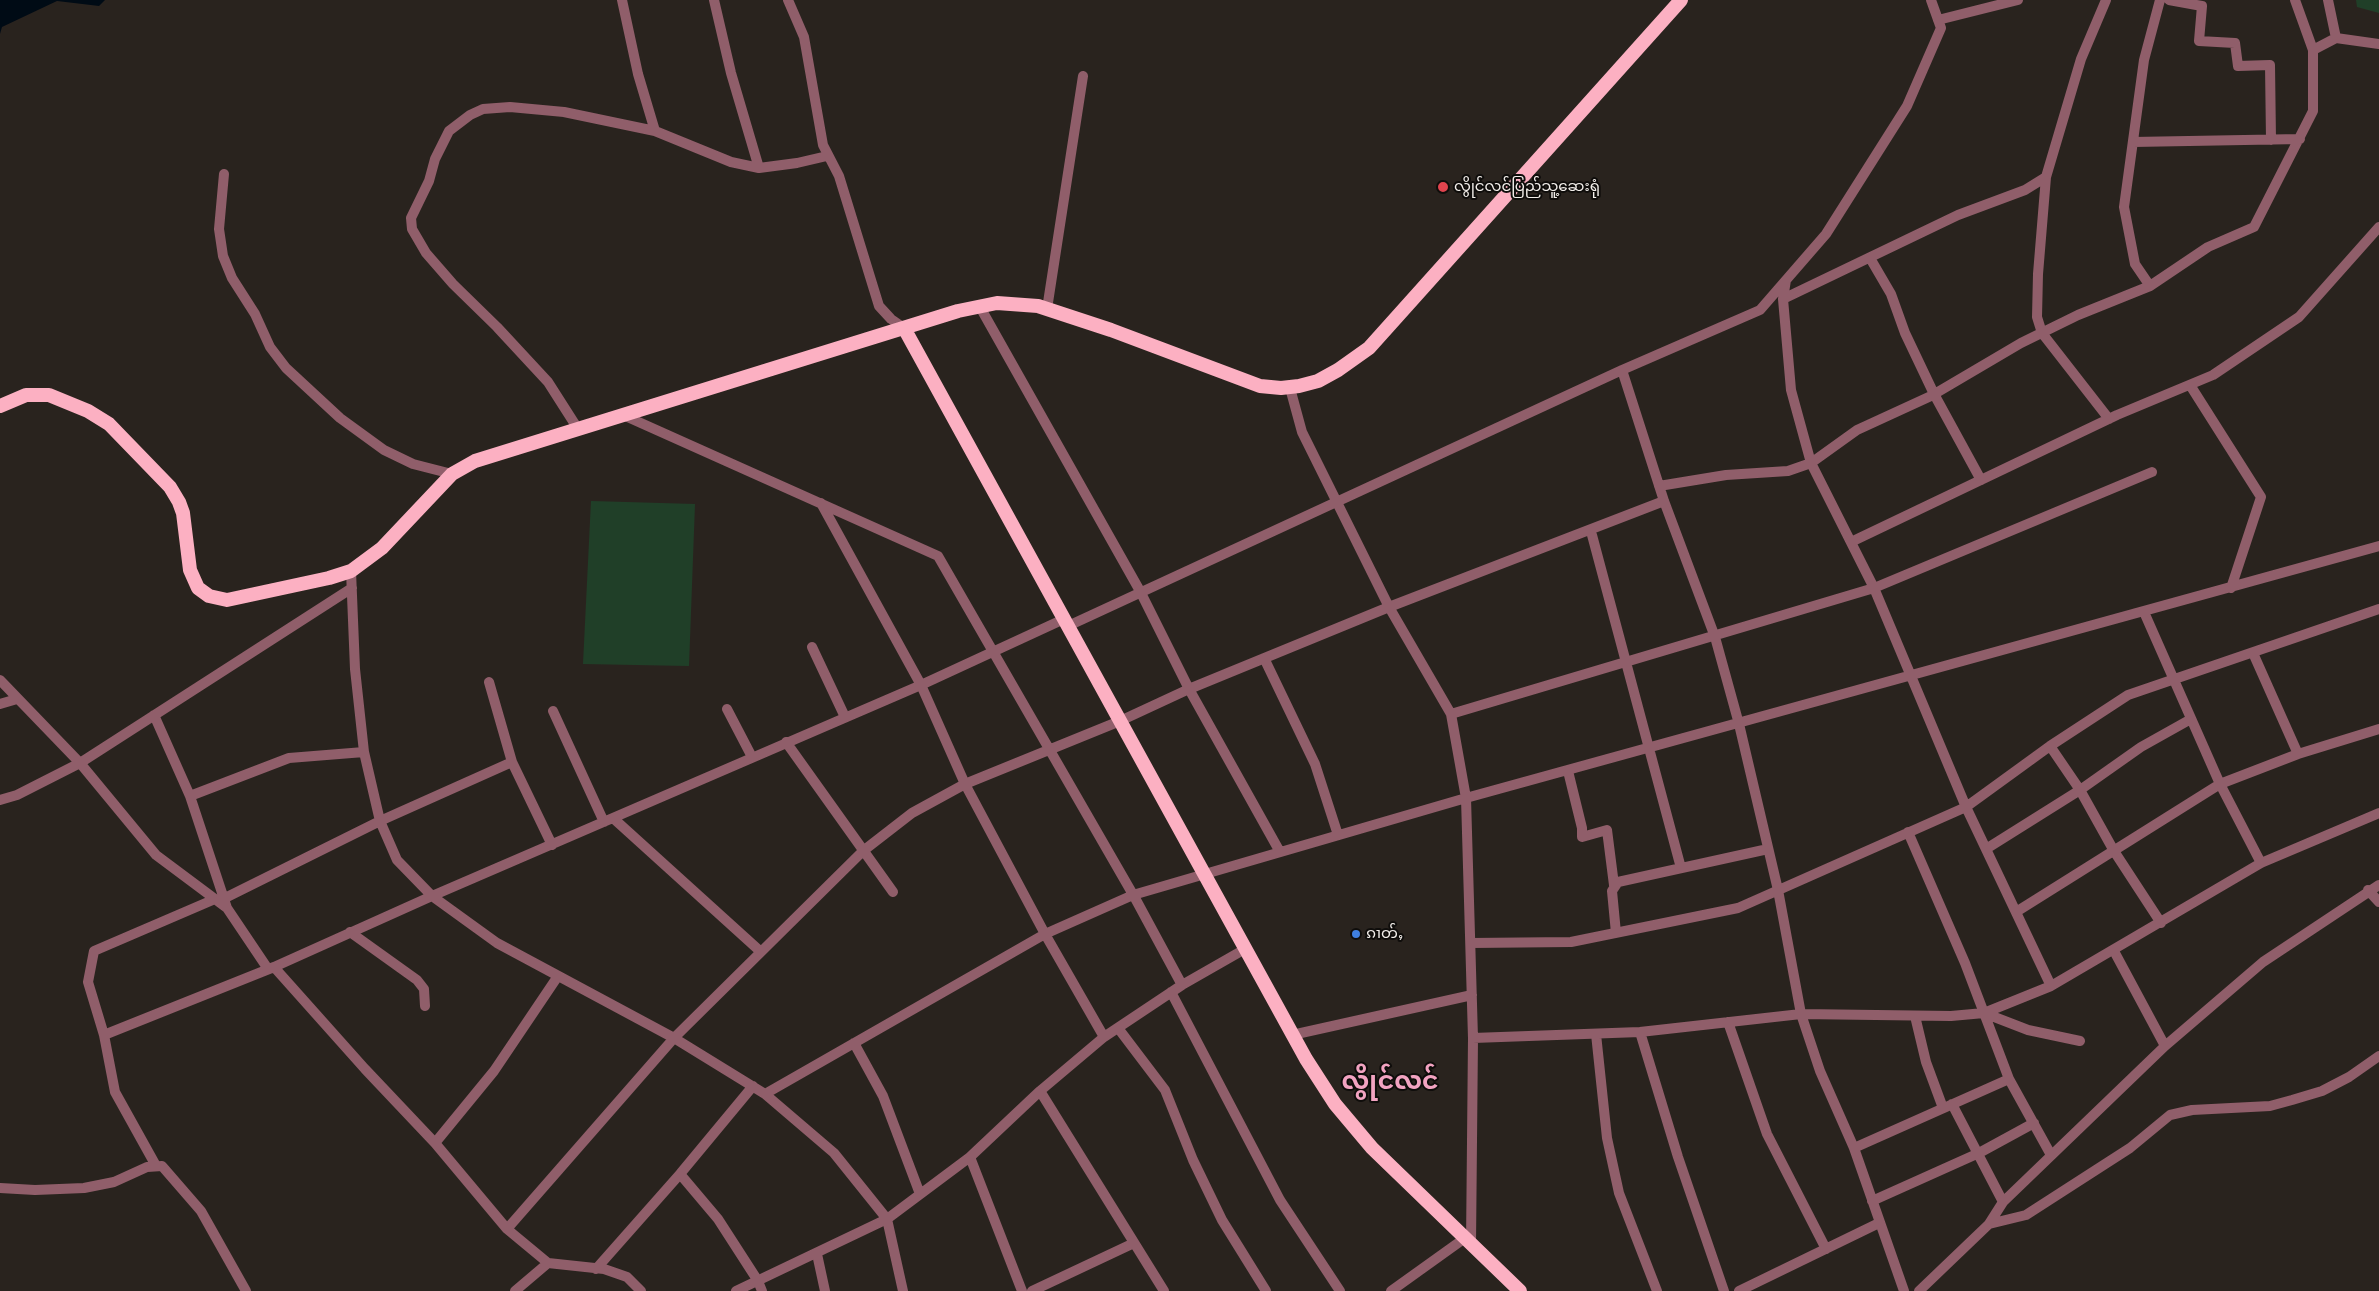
<!DOCTYPE html>
<html>
<head>
<meta charset="utf-8">
<style>
	body { margin:0 }
	canvas { display:block; background:#29231e }
</style>
</head>
<body>
<canvas width="2379" height="1291"></canvas>
<script>
const c = document.querySelector('canvas').getContext('2d');
c.lineJoin = 'round';
function paint(path, color) { c.fillStyle = color; c.fill(path, 'evenodd'); }
const poly = rows => new Path2D(rows.map(r => 'M' + r).join(''));
function stroke(path, color, width, dash) { c.strokeStyle = color; c.lineWidth = width; c.lineCap = dash ? 'butt' : 'round'; c.setLineDash(dash || []); c.stroke(path); }
function drawText(font, color, halo, rows, align = 'center') {
  c.font = font + ' "PT Sans Narrow","Noto Sans Myanmar",sans-serif'; c.lineWidth = 4; c.setLineDash([]); c.textBaseline = 'middle'; c.strokeStyle = halo; c.fillStyle = color; for (const [text, x, y, turn = 0] of rows) {
    c.save(); c.translate(x, y); c.rotate((+turn || 0) * Math.PI / 180); c.textAlign = isNaN(turn) ? turn : align; if (halo) c.strokeText(text, 0, 0); c.fillText(text, 0, 0); c.restore();
  }
}
paint(poly([
	[2356,0,2379,0,2379,13,2357,7],
	[591,501,695,504,689,666,583,664]
]), '#203f28');
paint(poly([
	[0,0,105,0,99,6,57,1,2,27,0,34]
]), '#000b15');
stroke(poly([
	[622,0,638,74,655,131],
	[714,0,731,73,759,168],
	[788,0,804,37,823,145,839,176,879,306,891,319,904,328],
	[2169,0,2202,6,2199,41,2235,43,2238,66,2270,65,2271,140],
	[2295,0,2313,50],
	[2328,0,2336,38],
	[1938,20,2018,0],
	[2133,142,2300,139],
	[224,174,219,229,223,256,232,278,255,314,270,347,286,368,340,418,384,450,413,464,452,474],
	[2046,177,2038,274,2037,317,2042,333,2109,419],
	[1870,258,1891,294,1905,333,1934,394,1981,480],
	[1786,280,1783,299,1791,390,1811,463,1874,588,1966,807,2051,986],
	[2150,286,2135,264,2124,207,2144,60,2160,0],
	[1783,299,1958,215,2025,190,2046,177,2081,59,2106,0],
	[980,307,1140,591,1189,689,1280,852],
	[1047,309,1083,76],
	[1622,370,1664,501,1715,637,1739,724,1778,890,1801,1014,1820,1071,1854,1148,1904,1291],
	[2190,385,2261,497,2231,588],
	[1290,388,1302,432,1389,607,1451,714,1466,798,1473,1038,1471,1244],
	[623,415,938,556,1135,898,1182,985],
	[578,429,548,382,497,327,453,284,426,253,412,229,411,218,429,181,435,159,449,131,470,115,483,109,510,107,564,112,655,131,731,162,759,168,797,163,827,156],
	[1659,486,1726,475,1788,471,1811,463,1857,430,1931,396,2021,343,2078,315,2150,286,2208,247,2254,227,2313,111,2313,50,2336,38,2379,44],
	[821,503,921,685,965,784,1045,934,1104,1037],
	[1592,535,1681,868],
	[1851,542,2117,415,2213,375,2299,317,2379,227],
	[351,571,355,669,364,752,380,821,397,860,432,896,497,943,674,1038,765,1094,834,1153,887,1219,903,1291],
	[2144,612,2220,784,2261,863],
	[1068,626,1622,370,1760,310,1826,234,1907,106,1941,28,1931,0],
	[812,647,845,717],
	[2253,653,2298,754],
	[1264,658,1315,764,1338,835],
	[0,680,80,763,156,855,227,908],
	[489,682,512,762,552,845],
	[0,704,17,699],
	[727,709,752,757],
	[553,711,604,822],
	[1451,714,1874,588,2152,472],
	[154,715,190,796,227,908,268,969],
	[786,742,893,892],
	[2050,746,2080,790,2114,851,2161,923],
	[1568,771,1582,828,1582,837,1607,830,1614,885],
	[190,796,289,758,364,752],
	[0,800,17,795,80,763,352,588],
	[613,818,761,952],
	[1908,832,1965,963,1984,1013],
	[1986,849,2080,790,2141,747,2191,719],
	[2368,890,2379,902],
	[223,899,380,821,512,762],
	[2016,912,2220,784,2298,754,2379,729],
	[350,932,417,980,424,989,425,1006],
	[1616,933,1612,891,1618,882,1768,849],
	[1471,943,1571,942,1738,908,1966,807,2050,746,2128,695,2379,609],
	[2114,951,2165,1046],
	[274,967,365,1069,435,1143,507,1229,548,1263,604,1269,627,1277,641,1291],
	[1171,992,1280,1200,1340,1291],
	[1915,1016,1926,1062,1943,1108],
	[1728,1022,1767,1134,1826,1249],
	[1118,1028,1165,1090,1193,1160,1222,1220,1266,1291],
	[1640,1032,1678,1157,1724,1291],
	[1596,1034,1607,1138,1619,1193,1657,1291],
	[104,1035,88,982,94,951,215,899],
	[1292,1035,1472,995],
	[1473,1038,1640,1032,1801,1014,1951,1016,1984,1013,2051,986,2261,863,2379,813],
	[854,1043,883,1096,920,1194],
	[1040,1091,1164,1291],
	[765,1094,1045,934,1133,895,1466,798,2379,546],
	[1952,1104,2003,1202],
	[435,1143,494,1071,558,976],
	[1854,1148,2009,1079],
	[2051,1155,2009,1079,1984,1013,2028,1030,2080,1041],
	[970,1157,1022,1291],
	[155,1164,115,1092,104,1035,274,967,432,896,921,685,1064,619],
	[680,1174,718,1219,758,1281,762,1291],
	[0,1188,35,1190,84,1188,114,1182,147,1167,162,1166,201,1211,246,1291],
	[1872,1201,1979,1153,2034,1123],
	[1989,1224,2026,1215,2130,1148,2170,1115,2192,1110,2270,1106,2292,1100,2322,1091,2349,1077,2379,1056],
	[507,1229,674,1038,863,851,912,813,965,784,1120,721,1189,689,1389,607,1664,501],
	[817,1254,825,1291],
	[596,1269,680,1174,753,1086],
	[515,1291,548,1263],
	[736,1291,887,1219,970,1157,1040,1091,1104,1037,1182,985,1245,949],
	[1032,1291,1134,1243],
	[1391,1291,1465,1238],
	[1739,1291,1879,1223],
	[1919,1291,1989,1224,2003,1202,2165,1046,2263,962,2379,885]
]), '#905e6a', 10);
stroke(poly([
	[904,328,1306,1059,1335,1104,1372,1148,1520,1291],
	[0,406,26,395,49,395,88,411,109,424,170,487,179,502,183,513,190,570,198,588,209,596,227,600,329,578,351,571,382,548,452,474,475,461,958,311,997,303,1038,306,1111,330,1260,386,1281,388,1299,386,1318,381,1338,370,1369,348,1681,0]
]), '#fcb0c2', 14);
for (const [x, y, r, color] of [
	[1443,187,6,"#e0444e"],
	[1356,934,5,"#3f7fe0"]
]) { const dot = new Path2D(); dot.arc(x, y, r, 0, 2 * Math.PI); c.fillStyle = color; c.fill(dot); stroke(dot, '#0f0d0b', 2); }
drawText('15px', '#f3efeb', '#0f0d0b', [
	["လွိုင်လင်ပြည်သူ့ဆေးရုံ",1454,187],
	["ၵၢတ်ႇ",1366,934]
], 'left');
drawText('bold 25px', '#f2a3c1', '#0f0d0b', [
	["လွိုင်လင်",1390,1082]
]);
</script>
</body>
</html>
